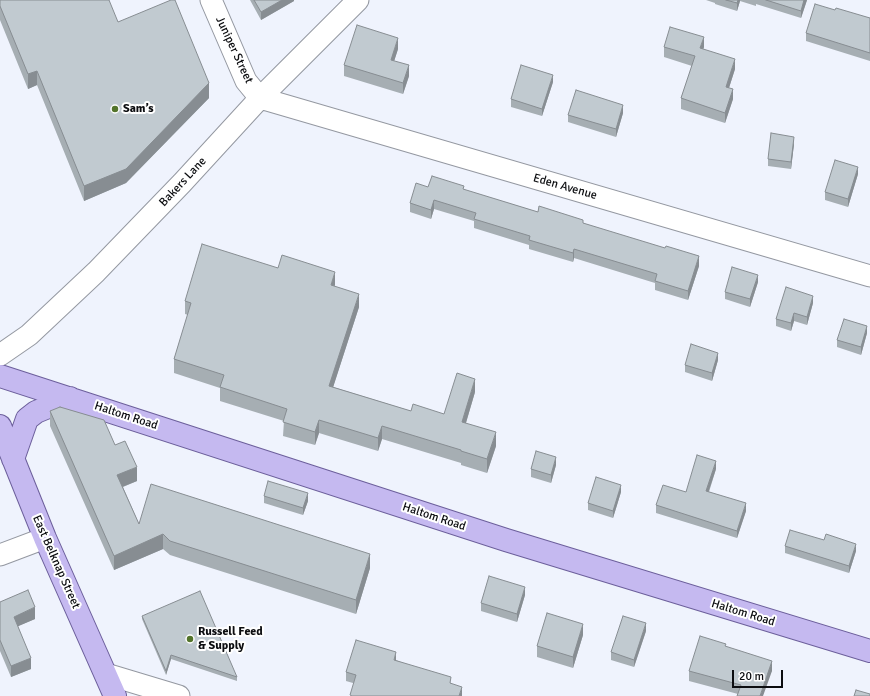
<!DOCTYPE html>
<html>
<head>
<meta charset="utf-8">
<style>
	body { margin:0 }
	#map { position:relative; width:870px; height:696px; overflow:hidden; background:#eff3fd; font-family:Signika,sans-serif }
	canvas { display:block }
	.scale { position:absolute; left:732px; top:670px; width:51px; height:18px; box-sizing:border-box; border:2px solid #0c0d10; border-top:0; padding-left:5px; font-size:12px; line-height:14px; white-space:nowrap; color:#0c0d10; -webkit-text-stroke:3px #fff; paint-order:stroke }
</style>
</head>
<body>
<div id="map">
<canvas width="870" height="696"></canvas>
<div class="scale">20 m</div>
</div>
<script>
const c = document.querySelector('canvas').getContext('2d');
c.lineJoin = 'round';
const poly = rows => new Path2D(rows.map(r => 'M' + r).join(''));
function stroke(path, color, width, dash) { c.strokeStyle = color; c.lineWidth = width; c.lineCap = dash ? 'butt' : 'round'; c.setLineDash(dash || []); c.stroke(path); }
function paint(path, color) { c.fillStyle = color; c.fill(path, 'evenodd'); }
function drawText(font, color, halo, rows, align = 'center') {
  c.font = font + ' Signika,sans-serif'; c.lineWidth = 4; c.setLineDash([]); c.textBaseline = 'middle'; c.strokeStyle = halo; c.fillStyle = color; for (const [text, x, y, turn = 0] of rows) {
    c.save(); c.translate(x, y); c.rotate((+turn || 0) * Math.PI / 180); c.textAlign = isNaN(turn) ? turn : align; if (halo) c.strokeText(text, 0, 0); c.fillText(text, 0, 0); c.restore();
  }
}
const minor = poly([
	[211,0,246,81,260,98,870,276],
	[0,355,29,335,96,272,182,183,260,98,358,0],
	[0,555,45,538],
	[106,674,179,696]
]);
const major = poly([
	[0,376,506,540,870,651],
	[0,426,45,538,115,696],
	[13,459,27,419,36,412,70,398]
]);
stroke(minor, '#9498a1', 23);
stroke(major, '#6c5f9b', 24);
stroke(minor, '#fff', 21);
stroke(major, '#c5b9f0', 22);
paint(poly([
	[0,0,118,22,209,98,126,183,84,201,37,85,28,89,0,20],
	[250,0,294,0,294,1,261,20],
	[706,0,807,0,801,18,756,4,756,6,740,1,737,11,715,4,715,3],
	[835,10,870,18,870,61,806,41,806,33],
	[664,47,704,47,703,49,735,69,729,88,733,99,725,123,681,109,681,98,692,66,664,57],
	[398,49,394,61,409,76,403,94,344,76,344,65],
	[553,82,542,116,511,107,511,99],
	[623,113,616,137,568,122,568,115],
	[794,144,791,169,768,166,768,159],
	[858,174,848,207,825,200,825,192],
	[464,190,538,212,583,223,699,266,688,300,655,290,655,283,574,258,573,262,529,249,529,245,474,228,474,221,434,209,431,219,410,212,410,203],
	[758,282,750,307,725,299,725,292],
	[335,286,359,307,333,387,411,411,444,414,475,392,466,423,496,446,487,473,461,465,461,463,382,439,378,451,319,433,315,445,283,436,284,421,220,401,220,388,174,373,174,359,188,315,185,314,185,301],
	[813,303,807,325,794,321,791,331,776,326,776,319],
	[867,333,861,355,837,347,837,340],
	[718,360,712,381,685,372,685,365],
	[50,411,115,445,137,481,123,487,139,524,370,568,356,614,170,555,163,549,114,570,50,426],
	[556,465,551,483,531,477,531,469],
	[716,469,709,492,746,511,737,538,656,513,656,505,686,492],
	[621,492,613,518,588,510,588,503],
	[264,496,308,501,303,515,264,503],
	[785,546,856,551,849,573,785,553],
	[525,595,517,622,481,611,481,603],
	[0,602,35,619,18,626,31,669,11,677,0,651],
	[142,616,237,677,237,681,171,659,166,675,142,619],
	[646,631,634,667,611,660,611,652],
	[583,635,573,668,537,657,537,646],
	[726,647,772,671,738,694,689,681,689,671],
	[396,660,451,683,462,696,353,683,346,681,346,672]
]), '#a6aeb3');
paint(poly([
	[282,0,294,0,294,1,261,20,261,12],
	[738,0,740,0,740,1,737,11,737,3],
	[804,0,807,0,801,18,801,11],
	[704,37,704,47,700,58,700,48],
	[398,38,398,49,391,71,391,60],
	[735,59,735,69,726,97,726,87],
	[409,65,409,76,403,94,403,83],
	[37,71,37,85,28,89,28,74],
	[553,75,553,82,542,116,542,109],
	[209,83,209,98,126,183,84,201,84,186],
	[733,89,733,99,725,123,725,113],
	[623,105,623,113,616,137,616,129],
	[794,137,794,144,791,169,791,162],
	[858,167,858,174,848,207,848,199],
	[434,200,434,209,431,219,431,210],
	[574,249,574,258,573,262,573,253],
	[699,256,699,266,688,300,688,291],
	[335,272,335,285,331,298,331,285],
	[758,275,758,282,750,307,750,299],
	[359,294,359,307,329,400,329,386],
	[813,296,813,303,807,325,807,317],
	[794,313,794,321,791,331,791,323],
	[867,326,867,333,861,355,861,347],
	[718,353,718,360,712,381,712,373],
	[475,379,475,392,462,436,462,422],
	[319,420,319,433,315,445,315,432],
	[382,426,382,439,378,451,378,438],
	[496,432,496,446,487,473,487,459],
	[556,457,556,465,551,483,551,475],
	[716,461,716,469,706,499,706,491],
	[137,467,137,481,117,489,117,475],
	[621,485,621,492,613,518,613,511],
	[308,493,308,501,303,515,303,508],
	[746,503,746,511,737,538,737,531],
	[163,534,163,549,114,570,114,556],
	[856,544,856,551,849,573,849,566],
	[370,554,370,568,356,614,356,600],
	[525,587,525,595,517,622,517,614],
	[35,607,35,619,14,628,14,617],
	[646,623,646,631,634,667,634,660],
	[583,624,583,635,573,668,573,657],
	[396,652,396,662,394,660],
	[171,655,171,659,166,675,166,671],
	[31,658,31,669,11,677,11,666],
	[772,661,772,671,763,696,760,696],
	[462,687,462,696,459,696]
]), '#878d92');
const building = poly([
	[0,0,109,0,118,22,171,0,175,0,209,83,126,169,84,186,37,71,28,74,0,6,0,0],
	[254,0,282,0,261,12,254,0],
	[726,0,738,0,737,3,726,0],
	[766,0,804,0,801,11,766,0],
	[815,4,835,10,836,8,870,18,870,53,806,33,815,4],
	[357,25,398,38,391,60,409,65,403,83,344,65,357,25],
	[670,27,704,37,700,48,735,59,726,87,733,89,725,113,681,98,695,56,664,47,670,27],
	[521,65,553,75,542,109,511,99,521,65],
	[576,90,623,105,616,129,568,115,576,90],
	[771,133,794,137,791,162,768,159,771,133],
	[835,160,858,167,848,199,825,192,835,160],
	[432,176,464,186,463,189,538,212,539,206,583,220,583,223,665,248,666,246,699,256,688,291,655,281,657,274,574,249,573,253,529,240,530,236,474,219,476,213,434,200,431,210,410,203,416,183,428,187,432,176],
	[202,244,278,268,282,255,335,272,331,285,359,294,329,386,411,411,413,404,444,414,457,373,475,379,462,422,496,432,487,459,461,451,461,450,382,426,378,438,319,420,315,432,283,422,287,409,220,387,224,375,174,359,191,303,185,301,202,244],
	[732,267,758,275,750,299,725,292,732,267],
	[786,287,813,296,807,317,794,313,791,323,776,319,786,287],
	[844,319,867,326,861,347,837,340,844,319],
	[691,344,718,353,712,373,685,365,691,344],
	[60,407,104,420,115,445,125,441,137,467,117,475,139,524,151,484,370,554,356,600,170,541,163,534,114,556,50,411,60,407],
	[536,451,556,457,551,475,531,469,536,451],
	[697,455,716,461,706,491,746,503,737,531,656,505,663,485,686,492,697,455],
	[596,477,621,485,613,511,588,503,596,477],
	[268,481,308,493,303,508,264,496,268,481],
	[790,530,824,540,826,534,856,544,849,566,785,546,790,530],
	[489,576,525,587,517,614,481,603,489,576],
	[28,590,35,607,14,617,31,658,11,666,0,640,0,602,28,590],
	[200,591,237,677,171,655,166,671,142,616,200,591],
	[547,613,583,624,573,657,537,646,547,613],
	[623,616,646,623,634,660,611,652,623,616],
	[700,636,726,644,725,646,772,661,760,696,737,696,741,685,689,671,700,636],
	[356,640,396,652,394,660,451,677,450,683,462,687,459,696,352,696,350,695,356,675,346,672,356,640],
	[856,690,870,694,870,696,854,696,856,690]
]);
paint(building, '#c1cad0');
stroke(building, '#878d92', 1);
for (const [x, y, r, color] of [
	[115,109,4,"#53742b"],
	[190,639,4,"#53742b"]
]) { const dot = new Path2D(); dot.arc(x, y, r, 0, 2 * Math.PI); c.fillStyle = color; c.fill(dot); stroke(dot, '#fff', 1.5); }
drawText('12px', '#0c0d10', '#fff', [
	["Juniper Street",234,50,65],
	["Bakers Lane",183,182,-47],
	["Eden Avenue",565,187,16],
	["Haltom Road",126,416,18],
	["Haltom Road",434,517,18],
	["East Belknap Street",56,562,66],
	["Haltom Road",743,613,17]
]);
drawText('bold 12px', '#0c0d10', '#fff', [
	["Sam’s",123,109],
	["Russell Feed",198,632],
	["& Supply",198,646]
], 'left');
</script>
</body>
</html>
